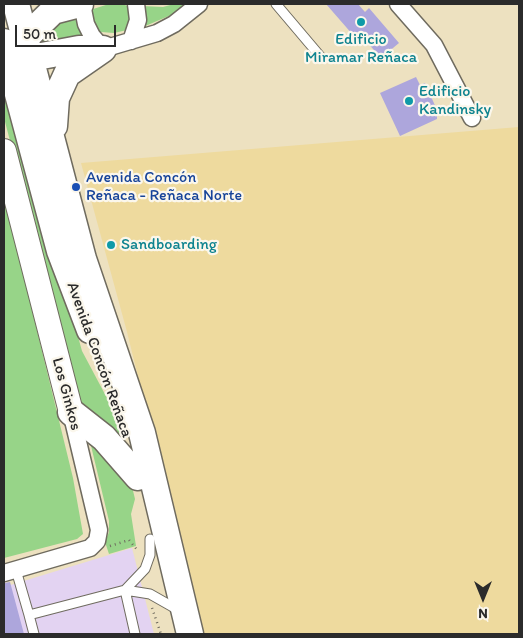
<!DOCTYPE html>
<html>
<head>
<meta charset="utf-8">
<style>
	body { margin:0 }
	#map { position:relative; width:523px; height:638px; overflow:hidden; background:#ede1c0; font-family:Itim,sans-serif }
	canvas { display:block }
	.frame { position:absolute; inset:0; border:5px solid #2b2b2b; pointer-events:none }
	.north { position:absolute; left:458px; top:573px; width:50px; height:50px; -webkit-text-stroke:4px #fbf7ec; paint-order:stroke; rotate:180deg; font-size:14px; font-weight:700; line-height:20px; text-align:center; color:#2b2b2b }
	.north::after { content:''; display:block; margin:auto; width:18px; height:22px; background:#2b2b2b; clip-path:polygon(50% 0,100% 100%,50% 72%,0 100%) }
	.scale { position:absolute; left:15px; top:25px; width:101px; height:22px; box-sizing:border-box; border:2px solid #2b2b2b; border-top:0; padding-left:6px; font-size:15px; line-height:18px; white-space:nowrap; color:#2b2b2b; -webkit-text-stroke:4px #fbf7ec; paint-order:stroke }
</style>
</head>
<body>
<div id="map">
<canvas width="523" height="638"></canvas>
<div class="frame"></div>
<div class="north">N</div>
<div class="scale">50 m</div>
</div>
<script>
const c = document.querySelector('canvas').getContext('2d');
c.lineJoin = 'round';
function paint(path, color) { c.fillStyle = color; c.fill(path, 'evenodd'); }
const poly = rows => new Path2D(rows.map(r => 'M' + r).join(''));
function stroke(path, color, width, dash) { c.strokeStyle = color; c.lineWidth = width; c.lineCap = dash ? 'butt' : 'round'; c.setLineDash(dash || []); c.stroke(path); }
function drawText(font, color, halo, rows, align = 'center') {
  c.font = font + ' Itim,sans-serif'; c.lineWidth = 4.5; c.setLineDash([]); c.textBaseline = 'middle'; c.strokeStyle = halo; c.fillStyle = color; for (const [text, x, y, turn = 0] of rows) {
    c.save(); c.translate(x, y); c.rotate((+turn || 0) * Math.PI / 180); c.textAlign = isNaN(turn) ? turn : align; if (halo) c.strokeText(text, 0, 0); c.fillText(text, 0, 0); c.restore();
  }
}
paint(poly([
	[132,548,154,634,4,634,4,587]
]), '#e3d3f2');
paint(poly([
	[109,4,125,5,132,9,135,19,127,30,114,33,101,32,92,27,90,10],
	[174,4,188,4,178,12,143,27,142,6,163,7],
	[73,15,85,38,38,48,38,37,62,16],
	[4,69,82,351,116,415,124,448,81,410,4,118],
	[4,195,73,478,83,534,77,539,4,558],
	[87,429,128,470,135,499,131,514,136,546,109,554,105,542,109,532,109,521]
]), '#97d488');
paint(poly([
	[519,127,519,634,202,634,127,332,81,163]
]), '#eeda9e');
paint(poly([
	[326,4,358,4,365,12,369,8,399,43,381,58,358,32,353,35],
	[416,77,420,85,425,83,437,110,437,119,400,136,380,93],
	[10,582,24,634,4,634,4,583]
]), '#ada6dc');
const lane = poly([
	[276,4,320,56],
	[16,570,29,615],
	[125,590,150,594,180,611],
	[125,590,145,569,150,555,150,539],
	[34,634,29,615,125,590,135,634]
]);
const street = poly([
	[82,4,86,24,92,36,103,49,157,33,174,24,199,4],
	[398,4,434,45,472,118],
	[131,41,138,20,136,4],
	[4,573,90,548,97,541,99,530,71,412]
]);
const secondary = poly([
	[4,151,71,412]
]);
const primary = poly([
	[16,4,83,259,142,433,190,634],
	[4,42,60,251,90,330],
	[15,48,53,11,80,4],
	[15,56,31,58,79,49,100,49],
	[54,126,56,98,67,74,103,49],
	[71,412,104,438,138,477]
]);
stroke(lane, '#6f6b5f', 11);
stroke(street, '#6f6b5f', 19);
stroke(secondary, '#6f6b5f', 26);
stroke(primary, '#6f6b5f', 29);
stroke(poly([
	[110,546,129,540,138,551],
	[152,608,161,634]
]), '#6f6b5f', 2.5, [1, 4]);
stroke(lane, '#fff', 9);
stroke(street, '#fff', 16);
stroke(secondary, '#fff', 24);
stroke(primary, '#fff', 26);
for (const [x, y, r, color] of [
	[361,22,5,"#0f9aa8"],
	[409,101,5,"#0f9aa8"],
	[76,187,5,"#1a4fb4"],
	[111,245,5,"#0f9aa8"]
]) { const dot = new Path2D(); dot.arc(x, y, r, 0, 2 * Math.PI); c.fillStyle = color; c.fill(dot); stroke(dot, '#fbf7ec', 2); }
drawText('16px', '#0d838f', '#fbf7ec', [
	["Edificio",361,40,"center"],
	["Miramar Reñaca",361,58,"center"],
	["Edificio",419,92],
	["Kandinsky",419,110],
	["Sandboarding",121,245]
], 'left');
drawText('16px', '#164399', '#fbf7ec', [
	["Avenida Concón",86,178],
	["Reñaca - Reñaca Norte",86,196]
], 'left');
drawText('16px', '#2b2b2b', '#fbf7ec', [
	["Avenida Concón Reñaca",99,360,70],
	["Los Ginkos",66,394,75]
]);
</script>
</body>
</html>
